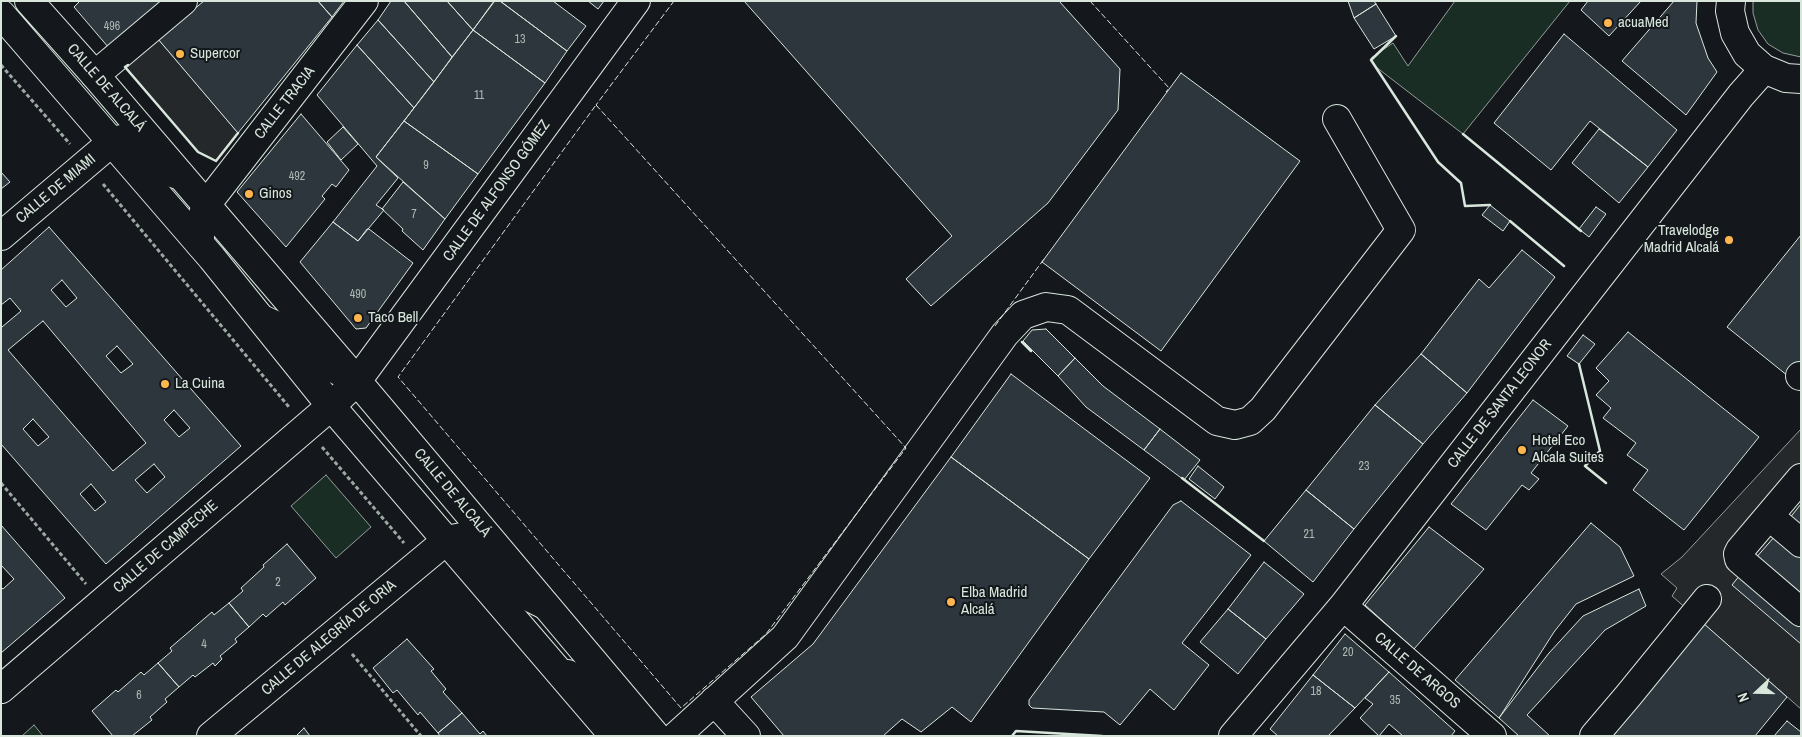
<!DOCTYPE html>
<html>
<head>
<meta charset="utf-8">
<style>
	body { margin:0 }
	#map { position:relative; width:1802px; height:737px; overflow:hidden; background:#14181c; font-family:"Archivo Narrow",sans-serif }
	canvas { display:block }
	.frame { position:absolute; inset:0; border:2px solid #d8e6dc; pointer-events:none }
	.north { position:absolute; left:1732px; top:667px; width:50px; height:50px; -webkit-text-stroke:4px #14181c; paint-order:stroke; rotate:249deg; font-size:14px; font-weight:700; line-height:20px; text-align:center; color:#d8e6dc }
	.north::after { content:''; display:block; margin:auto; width:18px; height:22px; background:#d8e6dc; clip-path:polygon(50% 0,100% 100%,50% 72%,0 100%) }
</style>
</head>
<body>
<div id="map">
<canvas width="1802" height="737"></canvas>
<div class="frame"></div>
<div class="north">N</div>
</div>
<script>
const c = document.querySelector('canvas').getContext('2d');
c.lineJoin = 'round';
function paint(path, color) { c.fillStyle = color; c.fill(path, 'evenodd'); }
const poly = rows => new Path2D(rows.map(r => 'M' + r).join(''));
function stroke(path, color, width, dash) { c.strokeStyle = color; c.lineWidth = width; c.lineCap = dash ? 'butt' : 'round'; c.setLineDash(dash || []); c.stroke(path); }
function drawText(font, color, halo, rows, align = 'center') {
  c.font = font + ' "Archivo Narrow",sans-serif'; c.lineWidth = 4; c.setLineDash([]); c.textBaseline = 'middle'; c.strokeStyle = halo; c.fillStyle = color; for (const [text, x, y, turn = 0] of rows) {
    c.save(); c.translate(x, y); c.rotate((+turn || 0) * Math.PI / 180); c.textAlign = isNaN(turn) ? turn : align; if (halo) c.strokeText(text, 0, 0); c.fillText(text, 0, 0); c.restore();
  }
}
const green = poly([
	[1455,1,1570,1,1463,134,1376,67,1371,58,1393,43,1408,66,1455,1],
	[1753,1,1801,1,1801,57,1783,53,1768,44,1758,30,1753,13,1753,1],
	[326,475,371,527,336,558,291,506,326,475],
	[34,725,43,736,22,736,34,725]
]);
paint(green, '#1a2d24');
stroke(green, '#939e99', 1);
const parking = poly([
	[158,39,238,133,216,161,198,152,125,67,158,39],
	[1801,429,1801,709,1672,596,1677,588,1661,574,1682,557,1801,429]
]);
paint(parking, '#24282b');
stroke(parking, '#939e99', 1);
const building = poly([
	[80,1,163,1,109,48,74,7,80,1],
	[204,1,318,1,332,17,238,133,158,39,204,1],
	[318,1,344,1,332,17,318,1],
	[391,1,404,1,452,57,434,82,378,20,391,1],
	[404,1,447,1,473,30,452,57,404,1],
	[447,1,493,1,494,2,473,30,447,1],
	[500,1,567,51,545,83,473,30,494,1,500,1],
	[500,1,553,1,586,26,567,51,500,1],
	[588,1,604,1,598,9,588,1],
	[744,1,1059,1,1120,69,1118,110,1048,203,931,306,906,279,952,236,744,1],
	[1348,1,1374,1,1376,4,1354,18,1348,1],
	[1588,1,1641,1,1609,36,1581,10,1588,1],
	[1674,1,1697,1,1696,23,1708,58,1717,72,1686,115,1622,61,1674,1],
	[1376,4,1396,36,1374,49,1354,18,1376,4],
	[378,20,434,82,414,108,357,45,378,20],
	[473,30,545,83,478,174,404,121,473,30],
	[1564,34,1677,130,1648,167,1590,121,1551,170,1494,123,1564,34],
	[357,45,414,108,376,157,398,178,376,205,384,210,358,241,333,222,377,166,317,95,357,45],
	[1181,73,1300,161,1161,351,1042,262,1181,73],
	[301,114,349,170,336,187,332,184,322,196,325,199,286,247,237,192,301,114],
	[404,121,478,174,445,219,376,157,404,121],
	[343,127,358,144,341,160,327,142,343,127],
	[1599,129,1648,167,1619,203,1572,163,1599,129],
	[1,172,10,182,1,189,1,172],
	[403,182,445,219,423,250,402,231,403,229,382,209,403,182],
	[1490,205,1510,221,1503,231,1482,215,1490,205],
	[1596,207,1606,214,1589,237,1579,229,1596,207],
	[333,222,358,241,367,229,369,229,413,263,366,328,356,329,300,262,333,222],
	[49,227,241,446,106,564,1,444,1,326,2,327,21,311,10,298,1,305,1,270,49,227],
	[62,280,77,298,66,307,51,290,62,280],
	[43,321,146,443,113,471,8,350,43,321],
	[117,346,133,364,121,373,106,356,117,346],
	[174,410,190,428,179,437,164,420,174,410],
	[33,419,49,437,38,446,23,429,33,419],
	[154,464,165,477,147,493,135,480,154,464],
	[91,484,106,502,95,511,80,494,91,484],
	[1801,235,1801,361,1788,376,1727,327,1801,235],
	[1522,250,1555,277,1467,393,1421,354,1479,279,1489,288,1522,250],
	[1046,329,1075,358,1058,376,1023,341,1032,330,1046,329],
	[1628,332,1759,437,1684,530,1633,490,1648,470,1627,455,1636,443,1603,418,1611,408,1596,395,1609,381,1596,368,1628,332],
	[1583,335,1595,344,1579,364,1567,356,1583,335],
	[1421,354,1467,393,1423,444,1375,405,1421,354],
	[1075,358,1103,386,1160,429,1144,450,1086,407,1058,376,1075,358],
	[1011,374,1150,478,1089,559,951,457,1011,374],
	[1533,400,1568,426,1531,473,1539,479,1529,490,1522,485,1486,530,1451,504,1533,400],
	[1375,405,1423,444,1354,529,1306,490,1375,405],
	[1160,429,1200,460,1184,480,1144,450,1160,429],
	[951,457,1089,559,971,722,952,707,921,732,902,719,883,736,784,736,751,697,813,644,951,457],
	[1198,466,1224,487,1215,499,1189,479,1198,466],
	[1306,490,1354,529,1313,582,1264,541,1306,490],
	[1181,501,1251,555,1182,643,1209,665,1174,710,1150,689,1120,725,1104,712,1032,708,1029,705,1029,700,1173,505,1181,501],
	[1801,504,1801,529,1789,519,1801,504],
	[1591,523,1620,547,1634,576,1576,604,1554,632,1499,718,1455,680,1591,523],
	[1,525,65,598,1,653,1,587,3,589,14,579,1,565,1,525],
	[1429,527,1484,569,1414,649,1365,605,1429,527],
	[1776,535,1801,556,1801,599,1754,560,1776,535],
	[287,544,316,578,285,605,283,602,266,617,263,614,249,627,229,603,243,591,241,588,264,567,263,565,287,544],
	[1264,562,1304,594,1266,639,1228,609,1264,562],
	[1744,570,1801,619,1801,644,1732,585,1744,570],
	[1639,589,1646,606,1605,630,1527,715,1550,736,1519,736,1499,718,1549,653,1583,616,1639,589],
	[229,603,249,627,235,639,237,642,220,656,222,659,215,666,213,663,195,677,193,675,179,687,158,663,172,651,170,648,212,612,214,615,229,603],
	[1228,609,1266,639,1238,674,1200,642,1228,609],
	[1703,623,1787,697,1755,736,1613,736,1703,623],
	[1345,634,1389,672,1355,708,1313,675,1345,634],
	[407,639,434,669,431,671,446,689,443,692,462,713,438,733,420,712,418,715,397,690,393,693,373,668,407,639],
	[158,663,179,687,165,699,167,702,150,717,152,720,132,736,113,736,92,711,116,690,118,692,141,672,144,675,158,663],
	[1389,672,1455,731,1451,736,1403,736,1389,724,1379,736,1360,718,1373,704,1365,698,1389,672],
	[1313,675,1355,708,1328,736,1278,736,1270,729,1313,675],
	[462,713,480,734,483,731,487,736,440,736,438,733,462,713],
	[1787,721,1801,732,1801,736,1774,736,1787,721],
	[304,728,310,736,296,736,304,728]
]);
paint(building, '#2c363c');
stroke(building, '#d8e6dc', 1);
const minor = poly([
	[1731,1,1730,11,1735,33,1747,54,1764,69,1786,78,1801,79],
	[95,75,183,1],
	[1,236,112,142,121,139,132,144,150,166,181,176],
	[200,244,200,224,206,205,364,1],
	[262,319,290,332,314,358,357,381],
	[1800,376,1801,376],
	[1801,478,1740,550,1738,554,1739,559,1801,612],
	[1769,516,1801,543],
	[1343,606,1492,736],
	[568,674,646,732],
	[1,689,331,406,357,381,636,1],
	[714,701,746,736],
	[211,736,447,540,467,536,509,587,545,605],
	[676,736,785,637,1005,334,1023,315,1046,307,1068,310,1217,421,1235,425,1250,421,1263,409,1401,230,1337,119],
	[1233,736,1343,606,1741,95,1764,69],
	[1594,736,1628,696,1707,599]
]);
const major = poly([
	[29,1,95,75,357,381,656,736],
	[1,14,212,258,331,406,614,736]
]);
stroke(minor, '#d8e6dc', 30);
stroke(major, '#d8e6dc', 30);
stroke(poly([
	[1,65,70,144],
	[103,184,289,407],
	[322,447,404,543],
	[1,483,86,584],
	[352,654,421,736]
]), '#9da8a2', 3, [4, 2.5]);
stroke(minor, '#14181c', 28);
stroke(major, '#14181c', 28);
stroke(poly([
	[1090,1,1169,88,1166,92],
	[596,105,906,448,766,634,681,708,398,377,596,105],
	[598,107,596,105,674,1],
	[995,326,1044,259]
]), '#d8e6dc', 1, [6, 2.5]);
stroke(poly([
	[1396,36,1371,60,1438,162,1461,183,1465,206,1490,205],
	[128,65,125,67,198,152,216,161,238,133],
	[1463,134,1581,231],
	[1510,221,1564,266],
	[1022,342,1031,351],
	[1579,364,1600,451,1585,466,1606,483],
	[1182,478,1264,541],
	[1012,736,1016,731,1102,736]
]), '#d8e6dc', 2.5);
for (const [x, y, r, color] of [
	[1608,23,5,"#ffb74d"],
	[180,54,5,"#ffb74d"],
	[249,194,5,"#ffb74d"],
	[1729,240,5,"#ffb74d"],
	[358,318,5,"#ffb74d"],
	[165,384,5,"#ffb74d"],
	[1522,450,5,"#ffb74d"],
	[951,602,5,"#ffb74d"]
]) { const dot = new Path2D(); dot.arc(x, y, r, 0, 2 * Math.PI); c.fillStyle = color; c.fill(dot); stroke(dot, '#14181c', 2); }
drawText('12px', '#adbab4', null, [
	["496",112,27],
	["13",520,40],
	["11",479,96],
	["9",426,166],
	["492",297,177],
	["7",414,215],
	["490",358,295],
	["23",1364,467],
	["21",1309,535],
	["2",278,583],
	["4",204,645],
	["20",1348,653],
	["18",1316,692],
	["6",139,696],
	["35",1395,701]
]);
drawText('15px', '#d8e6dc', '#14181c', [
	["acuaMed",1618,23],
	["Supercor",190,54],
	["Ginos",259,194],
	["Travelodge",1719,231,"right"],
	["Madrid Alcalá",1719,248,"right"],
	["Taco Bell",368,318],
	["La Cuina",175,384],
	["Hotel Eco",1532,441],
	["Alcala Suites",1532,458],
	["Elba Madrid",961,593],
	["Alcalá",961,610]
], 'left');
drawText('15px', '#d8e6dc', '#14181c', [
	["CALLE DE ALCALÁ",106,88,49],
	["CALLE TRACIA",285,103,-52],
	["CALLE DE MIAMI",56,189,-40],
	["CALLE DE ALFONSO GÓMEZ",497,191,-54],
	["CALLE DE SANTA LEONOR",1500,404,-52],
	["CALLE DE ALCALÁ",452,493,50],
	["CALLE DE CAMPECHE",166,547,-41],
	["CALLE DE ALEGRÍA DE ORIA",329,638,-40],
	["CALLE DE ARGOS",1417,671,41]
]);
</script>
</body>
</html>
